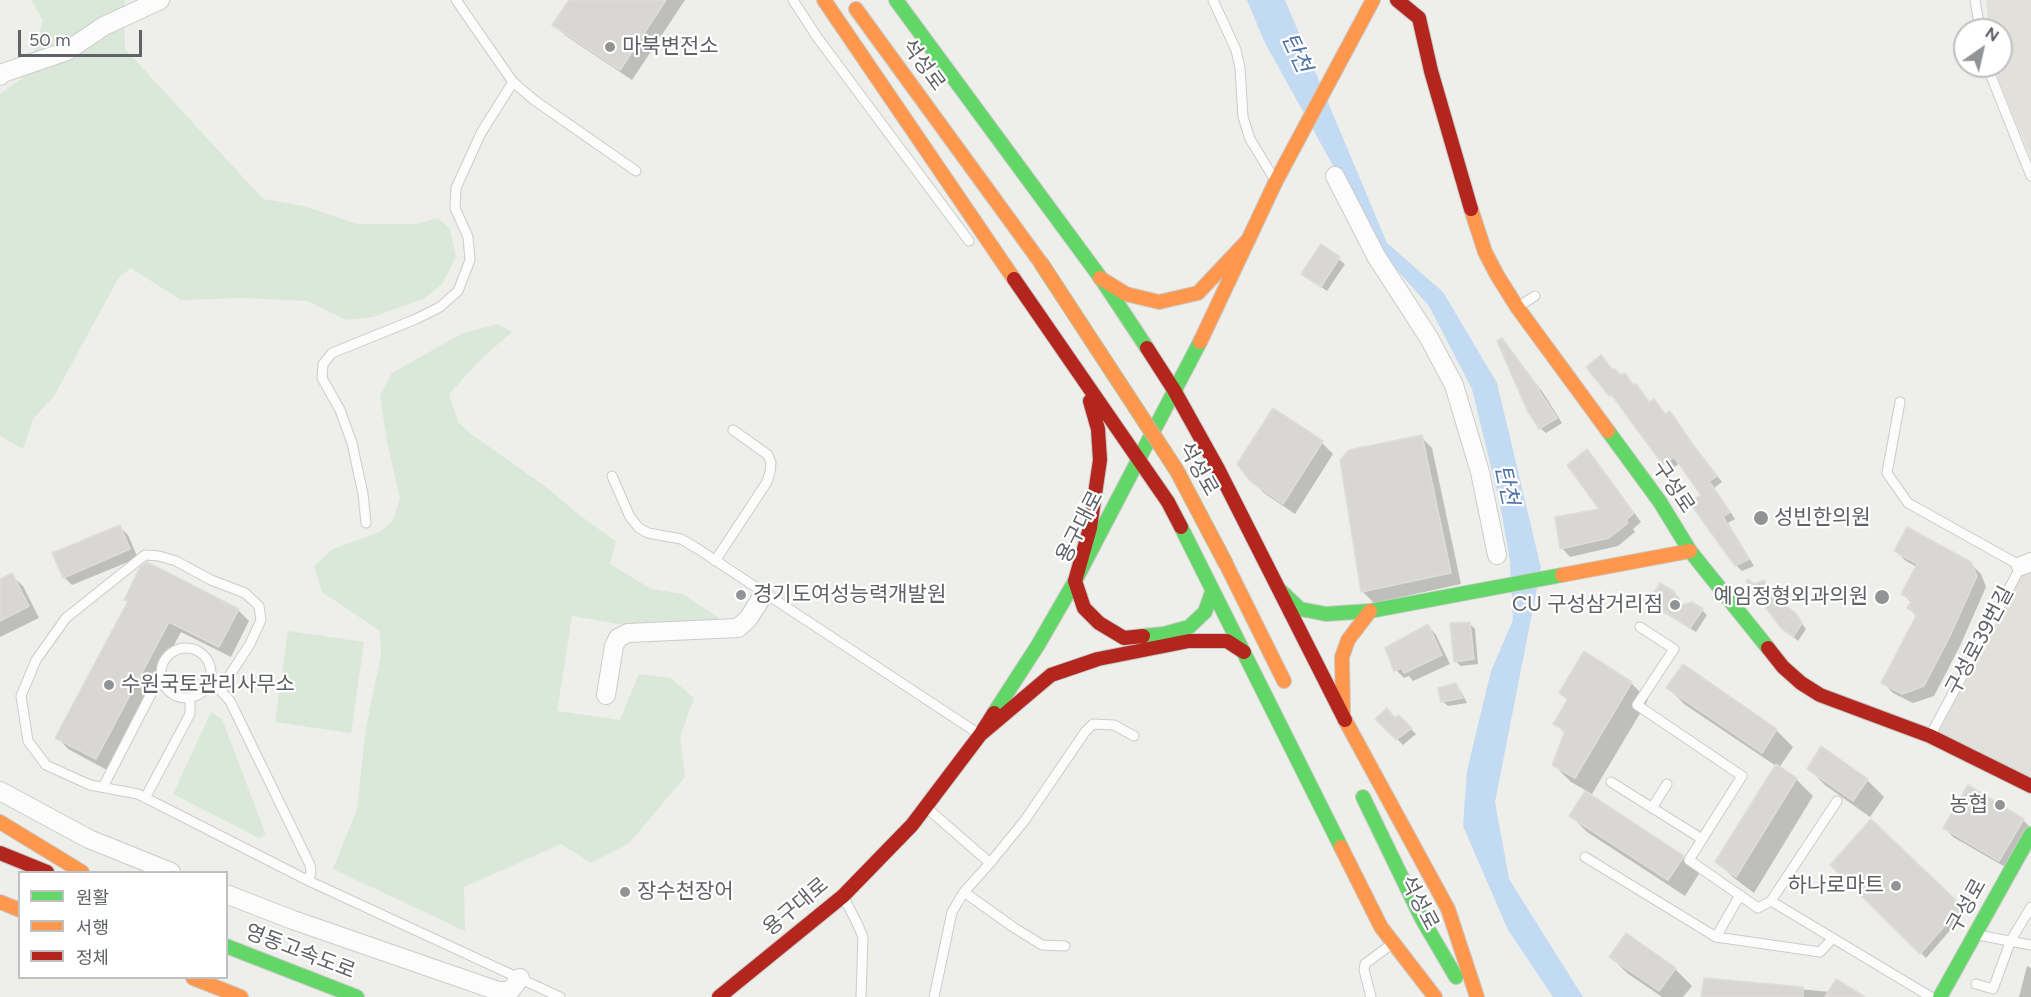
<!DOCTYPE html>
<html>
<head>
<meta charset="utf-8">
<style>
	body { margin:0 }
	#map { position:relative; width:2031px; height:997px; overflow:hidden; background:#eeeeea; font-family:Figtree,"Noto Sans KR",sans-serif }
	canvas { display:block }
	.legend { position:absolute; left:18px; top:871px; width:210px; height:108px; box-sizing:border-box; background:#fff; border:2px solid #bfc0c2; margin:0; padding:8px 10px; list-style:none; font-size:18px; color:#5f6267 }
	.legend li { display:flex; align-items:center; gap:12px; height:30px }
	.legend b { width:30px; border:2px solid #bfc0c2 }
	.north { position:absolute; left:1953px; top:18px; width:60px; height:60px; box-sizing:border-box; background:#fff; border:2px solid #bfc0c2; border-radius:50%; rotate:34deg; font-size:16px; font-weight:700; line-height:24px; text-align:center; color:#5f6267 }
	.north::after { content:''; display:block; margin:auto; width:21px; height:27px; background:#919395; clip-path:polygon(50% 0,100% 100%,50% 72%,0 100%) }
	.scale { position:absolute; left:18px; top:30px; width:124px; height:27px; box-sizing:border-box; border:3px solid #5f6267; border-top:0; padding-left:8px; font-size:18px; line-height:21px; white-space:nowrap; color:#5f6267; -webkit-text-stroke:4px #fff; paint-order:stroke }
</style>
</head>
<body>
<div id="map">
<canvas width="2031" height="997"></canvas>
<ul class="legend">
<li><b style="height:8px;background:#63d668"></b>원활</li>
<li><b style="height:8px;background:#ff974d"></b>서행</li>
<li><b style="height:8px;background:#b3261e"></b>정체</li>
</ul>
<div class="north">N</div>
<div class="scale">50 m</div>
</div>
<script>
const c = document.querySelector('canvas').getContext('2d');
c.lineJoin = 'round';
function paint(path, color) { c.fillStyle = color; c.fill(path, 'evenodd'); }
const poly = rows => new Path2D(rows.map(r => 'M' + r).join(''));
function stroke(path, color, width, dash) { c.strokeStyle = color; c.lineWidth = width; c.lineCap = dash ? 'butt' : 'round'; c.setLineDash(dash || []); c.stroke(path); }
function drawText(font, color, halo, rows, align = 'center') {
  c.font = font + ' Figtree,"Noto Sans KR",sans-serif'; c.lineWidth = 4.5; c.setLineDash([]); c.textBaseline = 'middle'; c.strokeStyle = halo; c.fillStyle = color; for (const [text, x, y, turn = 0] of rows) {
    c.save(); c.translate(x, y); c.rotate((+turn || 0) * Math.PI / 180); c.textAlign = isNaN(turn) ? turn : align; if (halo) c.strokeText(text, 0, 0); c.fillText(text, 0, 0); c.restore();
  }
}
paint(poly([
	[1986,0,2031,0,2031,158,1993,66,2001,66,2001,30,1989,30],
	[2031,562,2031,787,1930,736,2021,566]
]), '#e1e0da');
paint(poly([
	[31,0,126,0,124,2,125,49,263,199,304,206,357,224,417,224,438,218,450,229,456,257,442,284,425,298,373,317,347,320,307,301,243,298,181,300,131,268,119,277,54,396,33,419,23,449,0,436,0,94,28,74,43,20],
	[497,324,512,332,481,359,449,394,458,422,471,434,546,487,579,515,616,541,610,564,651,589,683,594,722,620,631,626,572,616,557,711,620,720,639,674,671,678,694,698,680,737,685,777,629,843,591,863,561,844,464,887,465,931,333,869,357,809,366,728,381,655,380,631,322,592,314,566,333,549,379,532,393,521,400,498,388,446,380,396,392,373,463,333],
	[288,631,364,642,351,733,275,722],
	[211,712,222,719,266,835,259,838,173,794]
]), '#d9e8d8');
paint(poly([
	[1247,0,1285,0,1387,243,1443,292,1497,383,1541,568,1495,802,1509,879,1583,997,1553,997,1508,930,1463,826,1467,771,1491,671,1513,620,1510,561,1500,504,1472,389,1429,306,1381,252,1264,41]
]), '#c3daf3');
paint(poly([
	[571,0,685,0,632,80,566,36,554,25],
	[1321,246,1345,264,1327,291,1303,274],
	[1507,345,1544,394,1562,423,1546,433,1540,428],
	[1613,371,1625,376,1650,403,1654,401,1666,415,1669,413,1675,419,1697,450,1722,482,1714,488,1735,519,1728,523,1754,566,1742,571,1736,565,1703,495,1680,463,1670,470,1617,400,1610,395],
	[1421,437,1432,448,1461,584,1374,603,1362,591],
	[1322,443,1333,454,1295,514,1264,493,1252,481],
	[1587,451,1595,459,1641,522,1633,529,1635,532,1618,546,1570,557,1562,548,1602,510],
	[120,527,128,535,138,558,72,585,64,577],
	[1896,551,1970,563,1981,574,1986,587,1960,646,1934,696,1913,703,1893,693,1883,682,1917,617,1909,608,1912,603,1903,594,1917,567,1906,561],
	[11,575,23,586,39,618,0,637,0,580],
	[1764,581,1769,587,1777,602,1795,614,1806,629,1798,641,1783,628,1754,586],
	[1673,592,1679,598,1683,607,1702,610,1707,615,1696,632,1655,607,1650,602],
	[126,599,238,610,249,621,231,657,181,632,107,770,68,749,57,737,129,602],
	[1470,624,1475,629,1478,664,1461,666,1455,661],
	[1428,626,1436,635,1450,664,1413,681,1409,676,1404,678,1396,670],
	[1684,666,1776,730,1793,747,1779,768,1796,779,1813,796,1754,893,1734,878,1717,862,1776,766,1684,704,1668,687],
	[1631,683,1648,700,1592,794,1571,782,1554,765,1566,734,1555,724,1568,701,1561,693],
	[1456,685,1461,691,1467,703,1448,706,1442,701],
	[1399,717,1416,734,1403,745,1377,719,1396,720],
	[1821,748,1867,780,1884,797,1870,817,1825,785,1809,769],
	[1571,816,1683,857,1699,874,1685,896,1587,832],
	[2023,820,2031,828,2007,868,1953,837,1945,828],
	[1871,821,1966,912,1926,958,1832,865],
	[1611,957,1675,969,1692,986,1683,997,1662,997,1627,973],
	[2027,966,2031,968,2031,997,2019,997],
	[1705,980,1830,992,1862,997,1703,997]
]), '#0003');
const building = poly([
	[569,0,666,0,620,70,552,25,569,0],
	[1321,244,1340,257,1321,287,1301,274,1321,244],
	[1502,338,1539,389,1538,389,1557,418,1539,429,1527,410,1497,341,1502,338],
	[1601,355,1612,369,1615,369,1620,374,1626,374,1633,385,1636,384,1649,402,1654,399,1665,414,1670,411,1691,442,1717,476,1709,481,1730,512,1723,517,1749,559,1735,566,1689,502,1701,495,1674,457,1663,465,1611,394,1609,396,1586,367,1601,355],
	[1273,408,1323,441,1283,504,1251,482,1237,464,1273,408],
	[1422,435,1451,573,1361,592,1340,460,1349,450,1422,435],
	[1587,449,1634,513,1626,520,1628,523,1609,538,1560,549,1555,517,1599,509,1567,465,1587,449],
	[120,525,130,549,63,578,52,553,120,525],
	[1907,527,1971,562,1977,576,1950,636,1924,686,1902,694,1881,683,1917,614,1907,608,1912,600,1901,594,1917,564,1894,551,1907,527],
	[147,562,239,609,219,647,169,622,96,759,55,738,128,601,124,600,140,567,147,562],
	[12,573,29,606,0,621,0,579,12,573],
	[1748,579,1754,584,1764,580,1773,597,1796,613,1802,623,1793,637,1782,629,1746,582,1748,579],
	[1660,583,1674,591,1680,606,1692,602,1703,609,1690,628,1648,602,1660,583],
	[1470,622,1474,659,1454,662,1450,623,1470,622],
	[1428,624,1442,655,1404,673,1402,668,1394,671,1385,648,1428,624],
	[1584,651,1632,682,1575,778,1552,765,1565,731,1553,724,1568,699,1559,693,1584,651],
	[1683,664,1777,729,1762,753,1666,688,1683,664],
	[1456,683,1463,698,1441,702,1438,688,1456,683],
	[1387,708,1395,718,1399,715,1412,728,1396,740,1375,719,1387,708],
	[1821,746,1868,779,1853,801,1807,769,1821,746],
	[1776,764,1797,778,1736,877,1715,862,1776,764],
	[1968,785,2024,819,1999,861,1943,828,1968,785],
	[1585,791,1684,856,1668,880,1569,816,1585,791],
	[1871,819,1962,906,1920,954,1830,865,1871,819],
	[1626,933,1676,968,1659,991,1609,957,1626,933],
	[1704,978,1803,987,1803,997,1701,997,1704,978],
	[1836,979,1865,997,1825,997,1836,979]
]);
paint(building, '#d8d7d4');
stroke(building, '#deddd9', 1.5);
const lane = poly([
	[456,0,513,82,534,100,636,171],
	[793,0,817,37,969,241],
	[1213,0,1236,50,1240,68,1243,117,1250,139,1273,177],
	[1975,0,1980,30],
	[1987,66,2031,176],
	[1519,306,1535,296],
	[1900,402,1887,473,1908,503,2021,566,1931,734],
	[612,476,630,517,639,528,648,533,681,539,698,549,976,732],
	[366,523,363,494,352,443,340,410,322,378,323,364,332,353,416,319,440,307,458,291,470,260,468,237,455,208,456,188,481,133,513,82],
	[715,561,767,482,770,472,771,463,768,455,733,430],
	[1640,627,1674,649,1637,705,1742,776,1689,860,1758,908,1771,901,1931,997],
	'161 673a25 25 0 1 1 50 0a25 25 0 1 1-50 0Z',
	[209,684,220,690,230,701,310,865,311,872,309,881],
	[220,690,250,644,261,620,259,606,245,593,211,580,176,561,159,556,145,555,66,618,36,660,21,696,28,741,46,765,90,785,138,794,309,881,560,997],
	[1611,782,1702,839],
	[103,787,153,690,162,681],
	[145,798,190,714,190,698],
	[1652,808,1667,784],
	[928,809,990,863,964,892,952,912,934,997],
	[1585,857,1716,937,1820,952,1833,938],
	[990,863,1025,820,1085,732,1093,724,1114,725,1134,736],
	[964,892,1013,927,1042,945,1065,946],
	[844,898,856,921,863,937,861,997],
	[1771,901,1837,801],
	[1978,935,2031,945],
	[1716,937,1740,895],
	[1976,984,1993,989,2011,940,2031,907],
	[1371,997,1364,970,1365,964,1389,946]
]);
const street = poly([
	[0,76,3,73,67,51,104,26,160,0],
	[1335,176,1376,256,1429,338,1454,385,1480,472,1497,555],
	[2021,566,2031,562],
	[606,695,614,646,618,638,628,633,738,628,748,619,764,594],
	[0,791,89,839,171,872],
	[226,894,293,920,498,991,510,991,520,978]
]);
const fast = poly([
	[896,0,1100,277,1147,348],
	[1608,431,1660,502,1690,551,1768,648],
	[1181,527,1341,847],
	[1281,591,1300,609,1326,614,1370,611,1562,575],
	[1143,636,1164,634,1189,627,1205,612,1212,592],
	[994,713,1038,645,1075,581,1200,342],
	[1363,797,1422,919,1456,977],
	[226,946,357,997],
	[1940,997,2031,834]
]);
const slow = poly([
	[824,0,1014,279],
	[856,9,1041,263],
	[1471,209,1485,252,1497,275,1517,307,1608,431],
	[1100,278,1126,294,1159,302,1198,293,1249,239],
	[1200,342,1276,181,1373,0],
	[1226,564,1284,681],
	[1562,575,1690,551],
	[1343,713,1342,657,1348,640,1370,611],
	[1345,720,1448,909,1477,997],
	[0,822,82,872],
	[1341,847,1381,927,1435,997],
	[0,902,20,910],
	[193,978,241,997]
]);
const jam = poly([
	[1397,0,1419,18,1431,71,1471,209],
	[1014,279,1168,502,1181,527],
	[1147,348,1174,390,1218,469,1345,720],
	[1090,401,1098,429,1100,460,1090,528,1075,581,1084,608,1099,623,1124,638,1143,636],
	[1768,648,1783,667,1801,683,1820,695,1930,736,2031,786],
	[980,735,1051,675,1098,659,1189,641,1227,641,1244,652],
	[0,853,47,872],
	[719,997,843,896,912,825,980,735,994,713]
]);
stroke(lane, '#cbcccb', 11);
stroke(street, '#cbcccb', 20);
stroke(fast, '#cacaca', 16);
stroke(slow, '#cacaca', 16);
stroke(jam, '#cacaca', 16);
stroke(lane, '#fcfcfc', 9);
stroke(street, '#fcfcfc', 18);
stroke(fast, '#63d668', 14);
stroke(slow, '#ff974d', 14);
stroke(jam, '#b3261e', 14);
const slowBridge = poly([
	[1041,263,1177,471,1226,564]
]);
stroke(slowBridge, '#c3ba9a', 16, []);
stroke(slowBridge, '#ff974d', 14);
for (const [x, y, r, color] of [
	[610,47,6,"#919395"],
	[1761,518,8,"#919395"],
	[741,595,6,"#919395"],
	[1882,597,8,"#919395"],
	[1675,605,6,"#919395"],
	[109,685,6,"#919395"],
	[2000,805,6,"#919395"],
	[1896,886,6,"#919395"],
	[625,892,6,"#919395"]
]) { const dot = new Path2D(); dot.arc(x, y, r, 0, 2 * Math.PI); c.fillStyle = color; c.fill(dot); stroke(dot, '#fff', 2); }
drawText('21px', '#5f6267', '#fff', [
	["마북변전소",622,47],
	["성빈한의원",1774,518],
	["경기도여성능력개발원",753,595],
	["예임정형외과의원",1868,597,"right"],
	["CU 구성삼거리점",1663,605,"right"],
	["수원국토관리사무소",121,685],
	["농협",1988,805,"right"],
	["하나로마트",1884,886,"right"],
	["장수천장어",637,892]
], 'left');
drawText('21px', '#5f6267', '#fff', [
	["석성로",923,65,54],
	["석성로",1198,469,60],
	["구성로",1673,487,56],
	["용구대로",1080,527,-63],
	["구성로39번길",1980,641,-62],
	["석성로",1419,903,62],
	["구성로",1967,906,-61],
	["용구대로",796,907,-40],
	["영동고속도로",300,952,21]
]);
drawText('italic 22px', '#4d72a8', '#fff', [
	["탄천",1296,53,65],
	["탄천",1506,485,78]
]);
</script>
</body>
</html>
